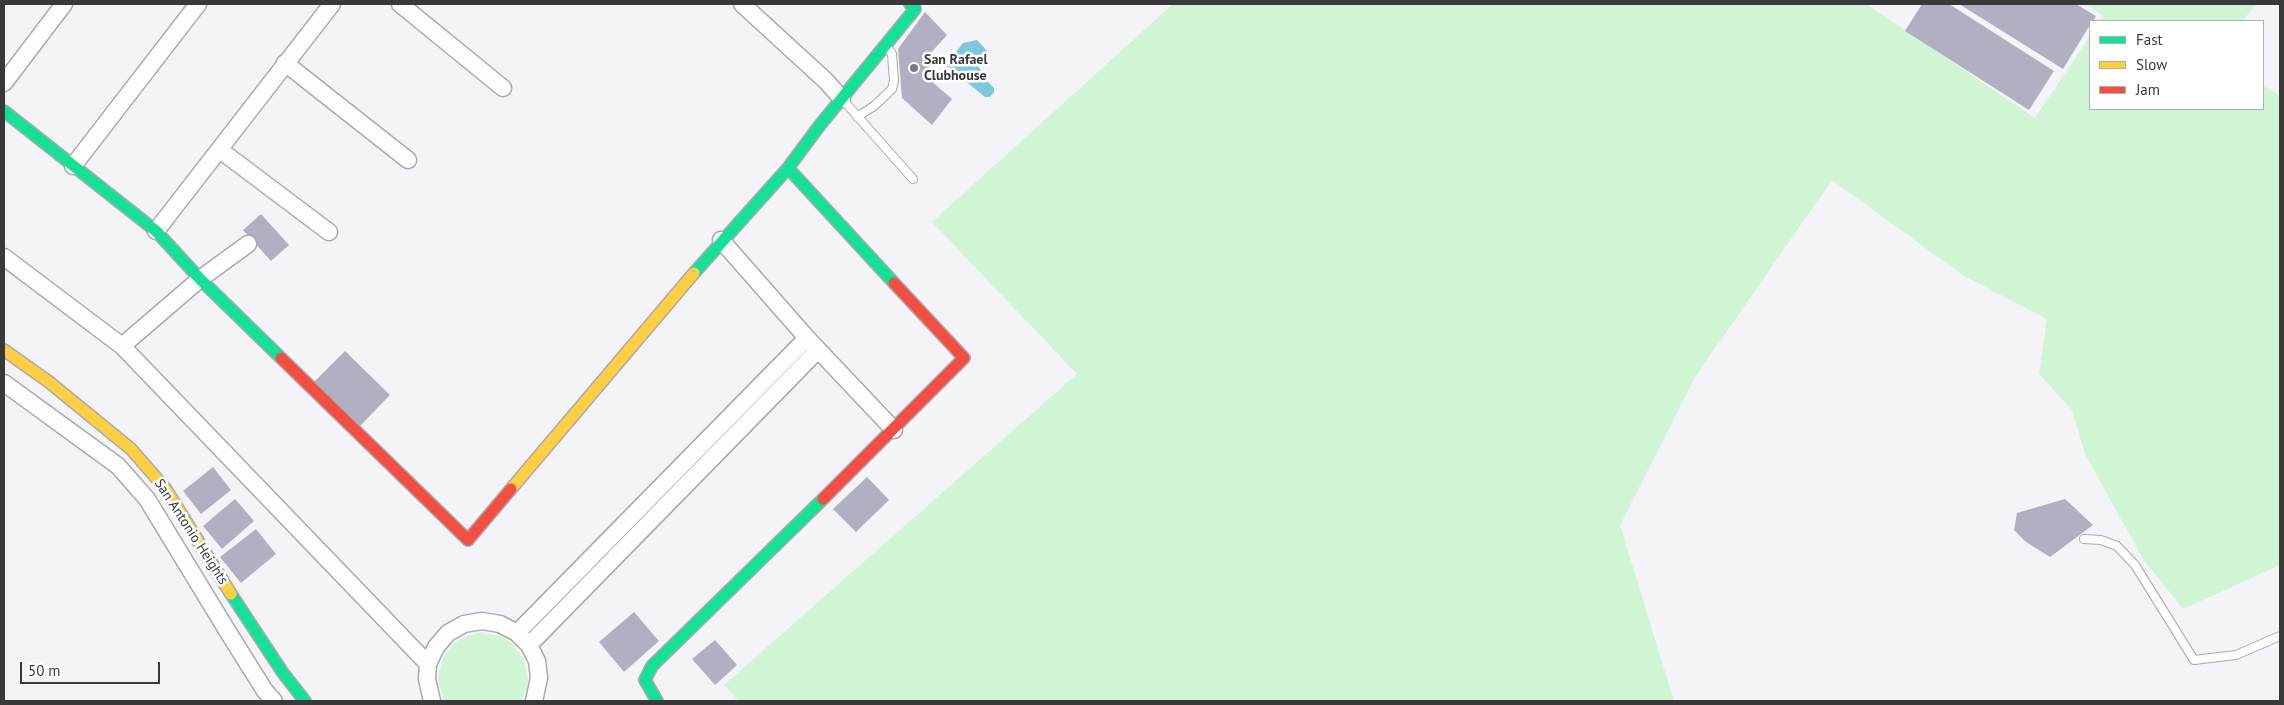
<!DOCTYPE html>
<html>
<head>
<meta charset="utf-8">
<style>
	body { margin:0 }
	#map { position:relative; width:2284px; height:705px; overflow:hidden; background:#f3f3f8; font-family:"PT Sans",sans-serif }
	canvas { display:block }
	.frame { position:absolute; inset:0; border:5px solid #39393c; pointer-events:none }
	.legend { position:absolute; left:2089px; top:20px; width:175px; height:90px; box-sizing:border-box; background:#fff; border:1px solid #b0b0b1; margin:0; padding:6px 9px; list-style:none; font-size:15px; color:#39393c }
	.legend li { display:flex; align-items:center; gap:10px; height:25px }
	.legend b { width:25px; border:1px solid #b0b0b1 }
	.scale { position:absolute; left:20px; top:662px; width:140px; height:22px; box-sizing:border-box; border:2px solid #39393c; border-top:0; padding-left:6px; font-size:15px; line-height:18px; white-space:nowrap; color:#39393c; -webkit-text-stroke:4px #fff; paint-order:stroke }
</style>
</head>
<body>
<div id="map">
<canvas width="2284" height="705"></canvas>
<div class="frame"></div>
<ul class="legend">
<li><b style="height:6px;background:#16e098"></b>Fast</li>
<li><b style="height:6px;background:#ffcf43"></b>Slow</li>
<li><b style="height:6px;background:#f24e42"></b>Jam</li>
</ul>
<div class="scale">50 m</div>
</div>
<script>
const c = document.querySelector('canvas').getContext('2d');
c.lineJoin = 'round';
function paint(path, color) { c.fillStyle = color; c.fill(path, 'evenodd'); }
const poly = rows => new Path2D(rows.map(r => 'M' + r).join(''));
function stroke(path, color, width, dash) { c.strokeStyle = color; c.lineWidth = width; c.lineCap = dash ? 'butt' : 'round'; c.setLineDash(dash || []); c.stroke(path); }
function drawText(font, color, halo, rows, align = 'center') {
  c.font = font + ' "PT Sans",sans-serif'; c.lineWidth = 5; c.setLineDash([]); c.textBaseline = 'middle'; c.strokeStyle = halo; c.fillStyle = color; for (const [text, x, y, turn = 0] of rows) {
    c.save(); c.translate(x, y); c.rotate((+turn || 0) * Math.PI / 180); c.textAlign = isNaN(turn) ? turn : align; if (halo) c.strokeText(text, 0, 0); c.fillText(text, 0, 0); c.restore();
  }
}
paint(poly([
	[1173,4,1866,4,2035,118,2090,36,2090,109,2263,109,2263,86,2280,96,2280,565,2183,609,2143,559,2085,454,2072,410,2039,374,2047,319,1964,276,1832,180,1695,377,1620,525,1673,698,1672,701,739,701,724,685,1077,374,932,222],
	[2084,4,2257,4,2242,21,2100,21,2103,16],
	[478,633,500,636,509,641,523,658,528,679,526,689,521,701,445,701,443,698,438,677,444,656,458,640]
]), '#cff5d4');
paint(poly([
	[977,40,987,51,977,63,984,78,994,88,994,92,990,97,985,97,946,65,963,43]
]), '#7dc8da');
paint(poly([
	[1922,4,1949,4,2054,71,2029,110,1905,31],
	[1959,4,2076,4,2096,16,2093,21,2090,21,2090,25,2063,69],
	[925,12,947,35,928,56,930,80,952,99,932,125,902,98,898,49],
	[261,214,289,245,271,261,243,230],
	[345,351,390,395,358,428,313,383],
	[213,467,231,490,201,514,183,491],
	[867,477,889,500,856,532,833,509],
	[235,499,254,521,222,549,203,526],
	[2065,499,2093,525,2050,557,2026,542,2014,530,2017,513],
	[256,529,276,554,241,583,220,557],
	[634,612,659,641,624,672,599,642],
	[715,640,737,665,715,685,692,659]
]), '#b1b0c2');
const lane = poly([
	[843,100,913,179],
	[857,117,874,106,892,89,894,81,892,54,888,48],
	[2084,539,2101,540,2117,546,2135,565,2194,660,2236,655,2280,636]
]);
const street = poly([
	[400,4,503,88],
	[742,4,826,81,842,99],
	[285,63,408,160],
	[4,83,64,4],
	[220,150,329,232],
	[73,166,198,4],
	[156,231,332,4],
	[721,240,807,338,894,430],
	[4,257,122,346,428,664],
	[122,346,200,279,248,244],
	[4,383,118,466,147,499,228,632,265,691,274,701],
	[517,633,807,338],
	[529,645,818,350],
	[432,701,427,679,428,664,436,647,448,633,464,624,482,621,500,624,517,633,529,645,537,661,539,678,534,701]
]);
const fast = poly([
	[4,111,156,231,200,279,281,358],
	[788,168,894,283],
	[694,273,788,168,820,125,915,9,910,4],
	[231,594,283,673,305,701],
	[657,701,645,680,652,666,823,499]
]);
const slow = poly([
	[4,350,49,382,131,449,165,488,231,594],
	[511,489,694,273]
]);
const jam = poly([
	[281,358,468,540,511,489],
	[823,499,964,358,894,283]
]);
stroke(lane, '#aaaaae', 10);
stroke(street, '#aaaaae', 19);
stroke(fast, '#aaaaae', 14);
stroke(slow, '#aaaaae', 14);
stroke(jam, '#aaaaae', 14);
stroke(lane, '#fdfdfe', 8);
stroke(street, '#fdfdfe', 16);
stroke(fast, '#16e098', 11);
stroke(slow, '#ffcf43', 11);
stroke(jam, '#f24e42', 11);
for (const [x, y, r, color] of [
	[914,68,5,"#7a7a7e"]
]) { const dot = new Path2D(); dot.arc(x, y, r, 0, 2 * Math.PI); c.fillStyle = color; c.fill(dot); stroke(dot, '#fff', 2); }
drawText('bold 14px', '#39393c', '#fff', [
	["San Rafael",924,60],
	["Clubhouse",924,76]
], 'left');
drawText('14px', '#39393c', '#fff', [
	["San Antonio Heights",191,532,57]
]);
</script>
</body>
</html>
